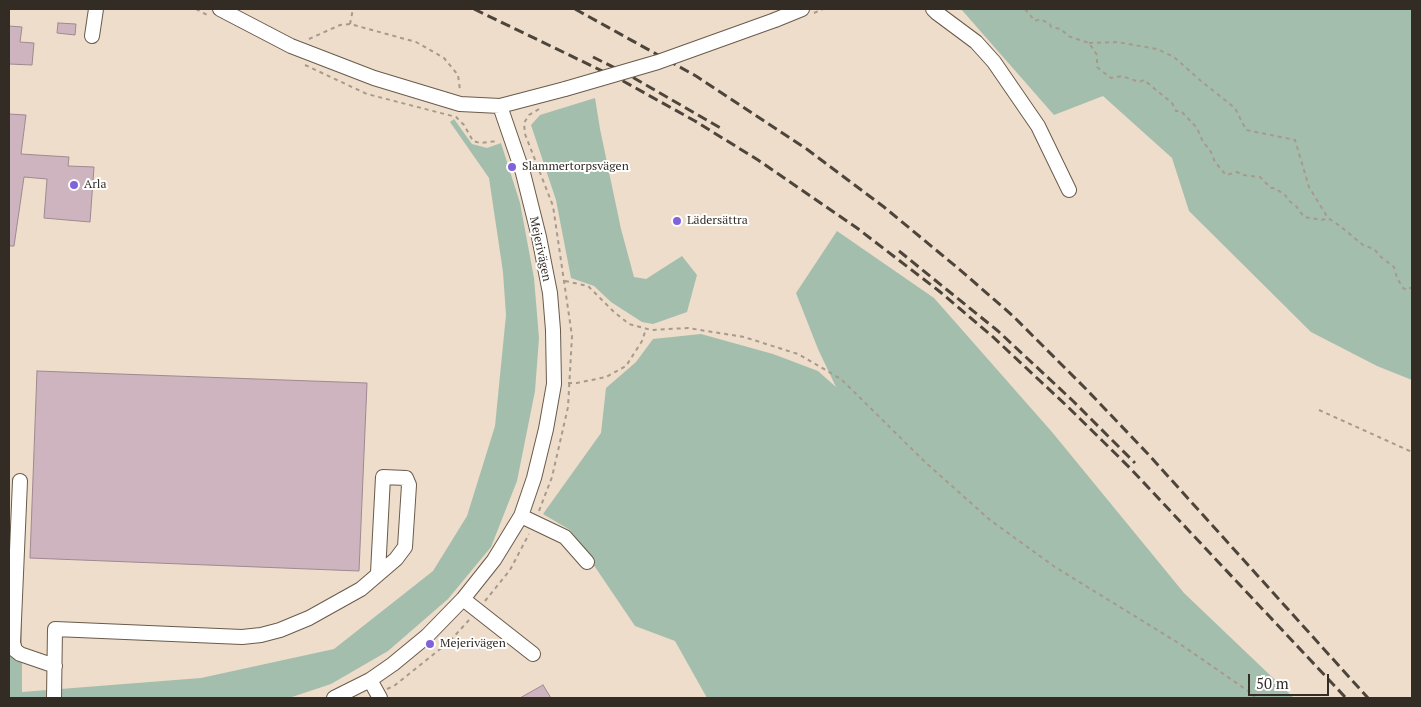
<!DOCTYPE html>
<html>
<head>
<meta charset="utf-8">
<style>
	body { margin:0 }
	#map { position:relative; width:1421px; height:707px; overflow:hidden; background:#edddca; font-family:"PT Serif",serif }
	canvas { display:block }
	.frame { position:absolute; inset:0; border:10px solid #332c25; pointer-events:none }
	.scale { position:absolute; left:1248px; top:674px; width:81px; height:22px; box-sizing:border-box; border:2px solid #332c25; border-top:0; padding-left:6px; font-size:15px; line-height:18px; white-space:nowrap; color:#332c25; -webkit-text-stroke:4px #fff; paint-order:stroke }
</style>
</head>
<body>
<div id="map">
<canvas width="1421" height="707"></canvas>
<div class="frame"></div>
<div class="scale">50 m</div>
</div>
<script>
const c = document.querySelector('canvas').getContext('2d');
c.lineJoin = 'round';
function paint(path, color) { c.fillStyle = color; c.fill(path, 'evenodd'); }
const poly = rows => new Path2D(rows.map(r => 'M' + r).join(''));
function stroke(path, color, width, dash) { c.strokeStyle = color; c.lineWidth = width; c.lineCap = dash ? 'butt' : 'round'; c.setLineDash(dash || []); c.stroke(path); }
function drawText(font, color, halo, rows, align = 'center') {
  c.font = font + ' "PT Serif",serif'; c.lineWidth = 4; c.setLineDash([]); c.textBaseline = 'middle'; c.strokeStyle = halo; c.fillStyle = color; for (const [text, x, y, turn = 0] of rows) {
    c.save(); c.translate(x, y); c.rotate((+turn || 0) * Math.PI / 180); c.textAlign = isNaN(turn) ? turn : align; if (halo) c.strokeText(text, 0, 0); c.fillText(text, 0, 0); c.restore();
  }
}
paint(poly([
	[961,9,1412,9,1412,380,1377,366,1311,332,1189,211,1172,158,1103,96,1054,115],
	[595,98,600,129,621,229,634,277,646,279,682,256,697,275,687,312,653,324,642,322,611,302,594,286,571,278,556,200,531,125,540,115],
	[454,119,472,144,487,148,501,143,520,203,534,278,539,338,535,391,517,481,491,547,448,599,388,651,331,684,289,698,9,698,9,561,22,561,22,692,201,678,334,649,433,571,467,516,495,426,506,315,503,272,489,178,450,122],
	[837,231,934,298,1052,432,1184,593,1294,698,707,698,675,641,635,626,570,530,543,514,601,433,606,388,636,362,653,339,701,334,773,354,818,371,836,387,818,349,796,293]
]), '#a3bead');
const building = poly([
	[58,23,76,24,75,35,57,33,58,23],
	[9,26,22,27,20,42,34,43,32,65,9,64,9,26],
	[9,114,26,115,21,154,69,157,68,166,94,167,90,222,44,218,47,179,24,177,14,246,9,246,9,114],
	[37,371,367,383,359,571,30,558,37,371],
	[543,685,551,698,520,698,543,685]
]);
paint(building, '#cdb4be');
stroke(building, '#a08891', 1);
const minor = poly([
	[220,9,291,46,374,78,460,104,500,106,565,89],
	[933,9,937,13,976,42,994,62,1038,126,1069,190],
	[775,20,802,9],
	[92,36,96,9],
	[20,481,13,643,15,650,20,654,55,666],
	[521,516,565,537,587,562],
	[463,599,533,654],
	[370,680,380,698],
	[54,698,55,629,242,637,261,635,280,630,309,618,361,589,396,559,405,547,409,485,406,478,383,477,378,573],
	[334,698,370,680,393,664,427,636,463,599,494,560,521,516,534,478,546,429,554,384,553,330,550,293,539,237,523,173,500,106]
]);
stroke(minor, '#6a5b4b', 16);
stroke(poly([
	[196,9,209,16],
	[1025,9,1035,21,1040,19,1050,24,1051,27,1061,29,1068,36,1089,43,1097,55,1097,67,1111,78,1122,76,1139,82,1144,80,1172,103,1176,111,1181,111,1197,128,1203,142,1210,150,1215,162,1226,175,1237,172,1243,175,1260,177,1271,188,1275,188,1286,196,1288,200,1296,206,1304,217,1322,220,1328,218,1340,226,1363,245,1374,249,1381,257,1394,267,1397,278,1403,288,1407,290,1412,287],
	[814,13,823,9],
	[350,24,353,9],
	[309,39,340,25,350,24,416,42,444,58,458,75,460,90],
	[1089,43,1117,42,1157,49,1174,57,1201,81,1235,108,1246,130,1295,140,1309,187,1328,218],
	[305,65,367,94,456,117,464,125,473,141,480,143,498,141],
	[539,109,529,115,524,123,525,134,553,206,572,336,568,407,552,477,539,511],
	[565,281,588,286,614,312,629,324,651,330,688,328,744,337,798,354,841,379,925,462,990,520,1055,567,1180,644,1251,693,1255,698],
	[568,383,577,383,606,377,626,366,642,341,646,329],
	[1319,410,1412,452],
	[485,601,510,570,529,534],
	[387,689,394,686,450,641,469,620]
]), '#a79a8c', 2, [4, 4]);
stroke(minor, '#fff', 14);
stroke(poly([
	[474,9,623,81,695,121,758,160,857,228,939,291,992,336,1068,407,1130,468,1346,698],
	[575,9,696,76,808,150,884,207,959,269,1013,316,1086,389,1148,454,1368,698],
	[593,57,627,74,724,130],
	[899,251,998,331,1073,401,1135,463]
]), '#4d453c', 3, [10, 5]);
const minorBridge = poly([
	[565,89,658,62,775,20]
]);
stroke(minorBridge, '#6a5b4b', 16, []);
stroke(minorBridge, '#fff', 14);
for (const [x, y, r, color] of [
	[512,167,5,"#8261dc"],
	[74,185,5,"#8261dc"],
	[677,221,5,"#8261dc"],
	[430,644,5,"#8261dc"]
]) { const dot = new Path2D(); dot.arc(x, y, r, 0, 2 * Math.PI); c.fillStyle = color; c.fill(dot); stroke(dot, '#fff', 2); }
drawText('12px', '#332c25', '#fff', [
	["Slammertorpsvägen",522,167],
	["Arla",84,185],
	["Lädersättra",687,221],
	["Mejerivägen",440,644]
], 'left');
drawText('12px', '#332c25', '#fff', [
	["Mejerivägen",540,249,78]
]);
</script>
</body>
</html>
